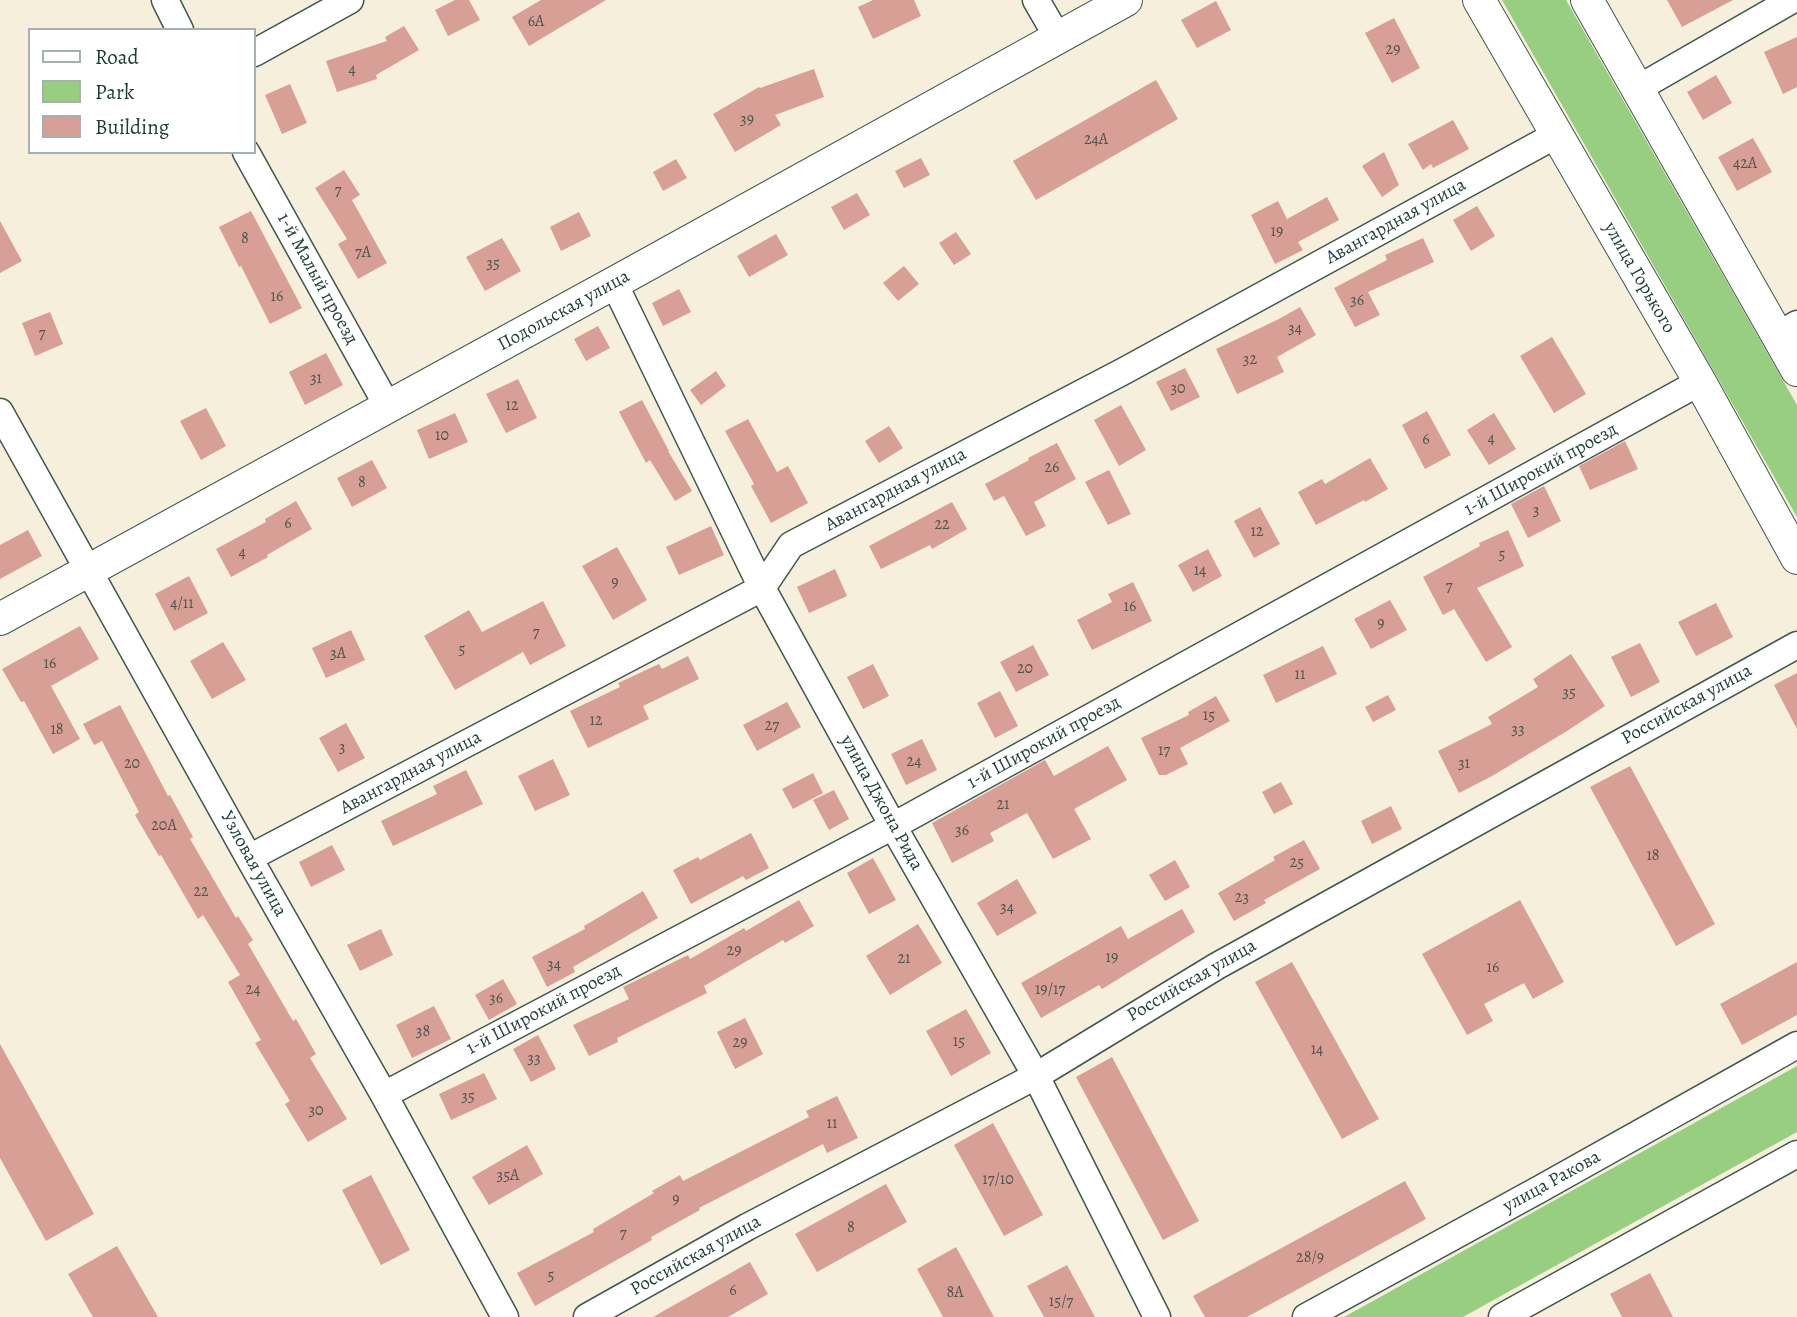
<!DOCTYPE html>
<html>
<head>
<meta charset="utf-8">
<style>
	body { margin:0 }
	#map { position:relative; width:1797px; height:1317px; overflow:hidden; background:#f5efdc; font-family:Alegreya,serif }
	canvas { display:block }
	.legend { position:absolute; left:28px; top:28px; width:228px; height:126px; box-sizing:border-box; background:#fff; border:2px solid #a5b1ae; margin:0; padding:9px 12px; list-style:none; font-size:21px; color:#1f3d34 }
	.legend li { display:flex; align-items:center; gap:14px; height:35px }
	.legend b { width:35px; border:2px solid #a5b1ae }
</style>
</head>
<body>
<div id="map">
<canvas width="1797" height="1317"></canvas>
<ul class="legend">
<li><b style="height:9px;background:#fff"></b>Road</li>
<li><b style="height:19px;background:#98ce80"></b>Park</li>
<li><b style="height:19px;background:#d89f97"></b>Building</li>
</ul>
</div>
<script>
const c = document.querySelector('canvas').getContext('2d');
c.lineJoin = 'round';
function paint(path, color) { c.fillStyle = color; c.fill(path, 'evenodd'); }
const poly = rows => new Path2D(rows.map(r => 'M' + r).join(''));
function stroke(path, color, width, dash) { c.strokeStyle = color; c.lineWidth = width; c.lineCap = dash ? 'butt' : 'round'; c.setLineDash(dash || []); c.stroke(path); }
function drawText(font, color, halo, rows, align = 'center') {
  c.font = font + ' Alegreya,serif'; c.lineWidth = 6; c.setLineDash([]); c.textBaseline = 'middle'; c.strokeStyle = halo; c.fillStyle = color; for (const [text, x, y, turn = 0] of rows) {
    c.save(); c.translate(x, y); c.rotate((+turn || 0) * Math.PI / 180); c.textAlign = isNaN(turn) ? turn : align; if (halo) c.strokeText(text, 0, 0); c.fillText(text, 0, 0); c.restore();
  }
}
paint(poly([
	[1502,0,1566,0,1797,405,1797,517],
	[1797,1066,1797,1132,1463,1317,1344,1317]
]), '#98ce80');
paint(poly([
	[455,0,469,0,480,20,448,36,435,10],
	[541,0,606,0,529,46,512,17],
	[873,0,914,0,921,16,873,39,858,7],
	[1667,0,1733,0,1682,27],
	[1216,1,1231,30,1197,48,1181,20],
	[1394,18,1420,68,1392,83,1365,33],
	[404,26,419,50,376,75,377,79,337,92,326,61,387,41,385,37],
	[1797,37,1797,87,1783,94,1764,52],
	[814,69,824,97,775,115,781,125,735,152,713,114,759,87,760,88],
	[1716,75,1732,103,1703,120,1687,92],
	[1156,80,1178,119,1036,200,1013,161],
	[290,84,307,123,282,134,265,95],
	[1453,120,1469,149,1433,168,1431,164,1423,170,1408,144],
	[1753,138,1772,172,1737,191,1718,157],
	[1384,152,1399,185,1382,197,1362,166],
	[921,158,930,175,904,188,895,171],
	[676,159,687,178,663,191,653,172],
	[344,170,360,195,352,200,387,263,358,279,338,244,347,239,315,188],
	[857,193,870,215,844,230,831,207],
	[1327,197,1339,220,1298,242,1303,250,1275,264,1251,215,1278,201,1287,219],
	[1477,206,1495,236,1471,251,1453,220],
	[251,211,302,308,270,324,241,266,239,267,219,227],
	[579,212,591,236,561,251,550,227],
	[0,221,22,261,0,273],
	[956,232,971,254,954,265,939,243],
	[776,234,788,255,749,277,737,256],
	[502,238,521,271,485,291,466,257],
	[1423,238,1434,262,1368,292,1380,315,1355,327,1334,288,1387,260,1385,255],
	[904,266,919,284,898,301,883,283],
	[679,289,691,312,663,326,652,303],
	[1300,307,1316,335,1277,357,1284,372,1237,394,1216,349,1279,319],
	[50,312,63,344,35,356,22,323],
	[598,326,610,348,586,361,574,339],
	[1552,337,1586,394,1554,413,1520,356],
	[326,353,343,385,305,405,289,372],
	[1185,368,1200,397,1171,411,1156,382],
	[716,371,726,386,701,405,690,390],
	[518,379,537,418,506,433,486,394],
	[642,400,669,451,668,451,692,491,675,501,650,460,646,463,619,412],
	[1121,405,1146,450,1119,466,1094,420],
	[206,408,226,446,201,460,180,421],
	[1427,411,1451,455,1425,469,1402,425],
	[455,413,468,442,429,459,417,430],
	[1494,413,1516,449,1489,465,1467,430],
	[748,419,777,472,788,466,808,503,771,523,751,486,754,484,725,431],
	[889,426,903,448,879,463,865,441],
	[1625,441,1638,469,1590,490,1579,466],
	[1057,443,1076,479,1034,502,1046,526,1026,536,1004,496,994,501,985,484,1029,460,1028,458],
	[1370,458,1388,489,1365,502,1364,500,1316,525,1298,492,1322,479,1325,484],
	[372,460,387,488,352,507,337,478],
	[1109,470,1131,514,1108,525,1085,482],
	[1544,486,1561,521,1528,538,1511,504],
	[296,501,312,529,267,555,268,557,231,577,216,549,266,522,265,519],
	[952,502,967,529,932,549,930,545,881,569,869,546],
	[1260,507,1280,544,1254,558,1234,521],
	[711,526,724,555,679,575,666,547],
	[28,530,42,556,0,579,0,545],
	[1508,530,1524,566,1477,588,1512,647,1486,662,1454,609,1443,615,1423,577,1480,546,1479,543],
	[617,547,647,600,613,620,582,566],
	[1208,549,1222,576,1193,592,1178,565],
	[835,569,847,596,809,613,797,587],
	[189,576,208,613,174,631,155,594],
	[1133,582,1152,621,1092,650,1077,620,1112,602,1108,594],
	[1390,600,1407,630,1371,649,1354,619],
	[543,601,566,646,530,665,523,652,455,690,424,636,469,610,482,632],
	[1716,603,1733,637,1696,656,1678,622],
	[80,626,99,659,51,686,80,739,53,754,24,701,21,702,2,669],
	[351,630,365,660,326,678,312,648],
	[223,642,246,680,212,699,190,661],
	[1640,643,1660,682,1631,697,1611,657],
	[1033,645,1049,675,1016,692,1000,662],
	[1323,646,1337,674,1276,703,1263,675],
	[1571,654,1605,706,1567,731,1492,776,1459,793,1438,751,1492,724,1488,717,1538,687,1533,679],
	[688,656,699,679,643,706,649,719,588,748,570,711,620,687,618,683,659,664,662,669],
	[873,664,889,696,863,709,847,677],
	[1797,673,1797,729,1774,685],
	[1000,691,1018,726,995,738,977,703],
	[1388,695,1396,710,1373,722,1365,707],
	[1216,696,1230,721,1180,748,1188,764,1166,775,1159,775,1141,738,1189,715,1188,712],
	[787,702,801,727,757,751,743,725],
	[120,705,168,796,170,795,193,837,190,839,236,918,238,916,253,940,248,944,293,1021,296,1019,316,1054,310,1058,347,1119,308,1142,285,1104,290,1101,255,1043,261,1040,228,982,240,975,203,915,198,919,161,855,159,856,135,815,139,812,102,741,94,745,83,724],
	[346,723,365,758,338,772,319,738],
	[922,739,937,770,906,785,891,754],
	[1108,746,1127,780,1074,809,1091,839,1053,859,1027,813,990,833,994,841,952,863,932,823,1045,760,1054,776],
	[553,759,570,795,535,811,518,776],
	[1630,766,1715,924,1676,946,1590,787],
	[466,770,483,804,393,846,381,821,437,794,433,786],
	[813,773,823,793,793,809,782,789],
	[1281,782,1293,804,1274,814,1262,792],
	[834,790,849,819,829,830,813,800],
	[1391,806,1402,829,1372,844,1361,821],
	[751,833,769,868,746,880,743,876,691,904,673,870,698,857,700,860],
	[1304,840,1320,869,1264,900,1266,903,1234,921,1218,893,1275,860,1273,857],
	[332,845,345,870,311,887,299,862],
	[873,858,896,900,869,914,847,873],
	[1175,860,1190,887,1165,901,1149,875],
	[1017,879,1037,913,997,936,977,903],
	[643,891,658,918,573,967,575,972,547,987,532,957,585,929,584,926],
	[799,900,814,926,785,943,783,940,704,986,707,993,617,1038,618,1042,589,1056,573,1025,629,999,623,987,688,955,690,959,744,928,746,931],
	[1520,900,1564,982,1533,999,1524,983,1484,1004,1493,1021,1467,1035,1422,954],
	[1182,909,1195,932,1102,989,1099,985,1041,1018,1021,983,1121,926,1128,939],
	[918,924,942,963,890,995,866,956],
	[381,929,393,955,360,971,347,945],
	[1292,962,1379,1119,1342,1139,1255,982],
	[1797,962,1797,1015,1742,1045,1720,1004],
	[503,979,517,1004,489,1020,475,995],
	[434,1006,451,1039,412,1058,396,1025],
	[966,1009,991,1053,951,1076,926,1031],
	[745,1018,763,1054,735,1069,717,1032],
	[538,1035,556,1069,531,1082,513,1049],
	[0,1044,94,1214,46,1241,0,1158],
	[1112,1057,1199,1221,1163,1240,1076,1077],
	[484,1073,497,1099,451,1120,439,1094],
	[837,1096,858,1138,827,1153,823,1144,699,1208,700,1210,651,1237,652,1240,535,1306,517,1273,594,1232,593,1229,654,1193,652,1191,680,1175,683,1181,809,1117,806,1111],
	[993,1123,1043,1215,1004,1236,954,1145],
	[527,1145,543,1174,489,1205,472,1177],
	[371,1175,410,1250,381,1265,342,1190],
	[1405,1181,1426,1219,1247,1317,1205,1317,1193,1296],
	[886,1184,907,1222,817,1272,795,1234],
	[117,1246,158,1317,93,1317,68,1274],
	[956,1247,994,1317,943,1317,917,1269],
	[750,1262,768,1294,728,1317,653,1317],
	[1067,1265,1095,1317,1044,1317,1027,1286],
	[1650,1273,1673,1317,1622,1317,1610,1294]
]), '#d89f97');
const minor = poly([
	[165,0,180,30],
	[1036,0,1058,38],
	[254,53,350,0],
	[1637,89,1792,0],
	[246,152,388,407],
	[614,283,762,588,893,826,1036,1076,1157,1317],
	[1778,335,1797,324],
	[0,412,249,858,384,1095,505,1317],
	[249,858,762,588,791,545,1124,371,1556,135],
	[384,1095,893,826,1700,382],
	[587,1317,747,1227,1036,1076,1217,966,1797,645],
	[1306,1317,1540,1189,1797,1045],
	[1502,1317,1797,1154]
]);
const tertiary = poly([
	[1479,0,1700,382,1797,558],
	[1587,0,1797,370],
	[0,619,614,283,1126,0]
]);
stroke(minor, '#3f584d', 29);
stroke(tertiary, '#3f584d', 34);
stroke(minor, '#fff', 26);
stroke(tertiary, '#fff', 32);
drawText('16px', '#4d564d', null, [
	["6А",536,22],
	["29",1393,50],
	["4",352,70],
	["39",747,120],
	["24А",1096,140],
	["42А",1745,164],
	["7",338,191],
	["19",1277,232],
	["8",245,239],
	["7А",363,253],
	["35",493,264],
	["16",277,297],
	["36",1357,301],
	["34",1295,329],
	["7",42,334],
	["32",1250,360],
	["31",316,379],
	["30",1178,389],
	["12",512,406],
	["10",442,436],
	["4",1491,439],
	["6",1426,440],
	["26",1052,468],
	["8",362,483],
	["3",1536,511],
	["6",288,524],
	["22",942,525],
	["12",1257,532],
	["4",242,553],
	["5",1502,555],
	["14",1200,571],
	["9",615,583],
	["7",1449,587],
	["4/11",182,604],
	["16",1130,607],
	["9",1381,624],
	["7",536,633],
	["5",462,650],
	["3А",338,654],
	["16",50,664],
	["20",1025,669],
	["11",1300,675],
	["35",1569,693],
	["15",1209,716],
	["12",596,721],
	["27",772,726],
	["18",57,730],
	["33",1518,730],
	["3",342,748],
	["17",1164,751],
	["24",914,762],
	["20",132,764],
	["31",1464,764],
	["21",1003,805],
	["20А",164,826],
	["36",962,831],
	["18",1653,856],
	["25",1297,863],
	["22",201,892],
	["23",1242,898],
	["34",1007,908],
	["29",734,951],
	["19",1112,958],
	["21",904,959],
	["34",554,965],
	["16",1493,968],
	["24",253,990],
	["19/17",1050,990],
	["36",496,999],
	["38",423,1032],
	["15",959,1042],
	["29",740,1043],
	["14",1317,1050],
	["33",534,1059],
	["35",468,1097],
	["30",316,1111],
	["11",832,1124],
	["35А",508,1176],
	["17/10",998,1180],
	["9",676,1200],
	["8",851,1228],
	["7",623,1234],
	["28/9",1310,1258],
	["5",551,1276],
	["6",733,1291],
	["8А",955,1293],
	["15/7",1061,1302]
]);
drawText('19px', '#1f3d34', '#fff', [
	["Авангардная улица",1396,222,-29],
	["улица Горького",1639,278,60],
	["1-й Малый проезд",317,279,61],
	["Подольская улица",564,311,-29],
	["1-й Широкий проезд",1541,470,-29],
	["Авангардная улица",896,490,-28],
	["Российская улица",1687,705,-29],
	["1-й Широкий проезд",1044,743,-29],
	["Авангардная улица",411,773,-28],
	["улица Джона Рида",881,803,61],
	["Узловая улица",253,864,61],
	["Российская улица",1192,981,-30],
	["1-й Широкий проезд",544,1010,-28],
	["улица Ракова",1552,1182,-29],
	["Российская улица",696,1256,-29]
]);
</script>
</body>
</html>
